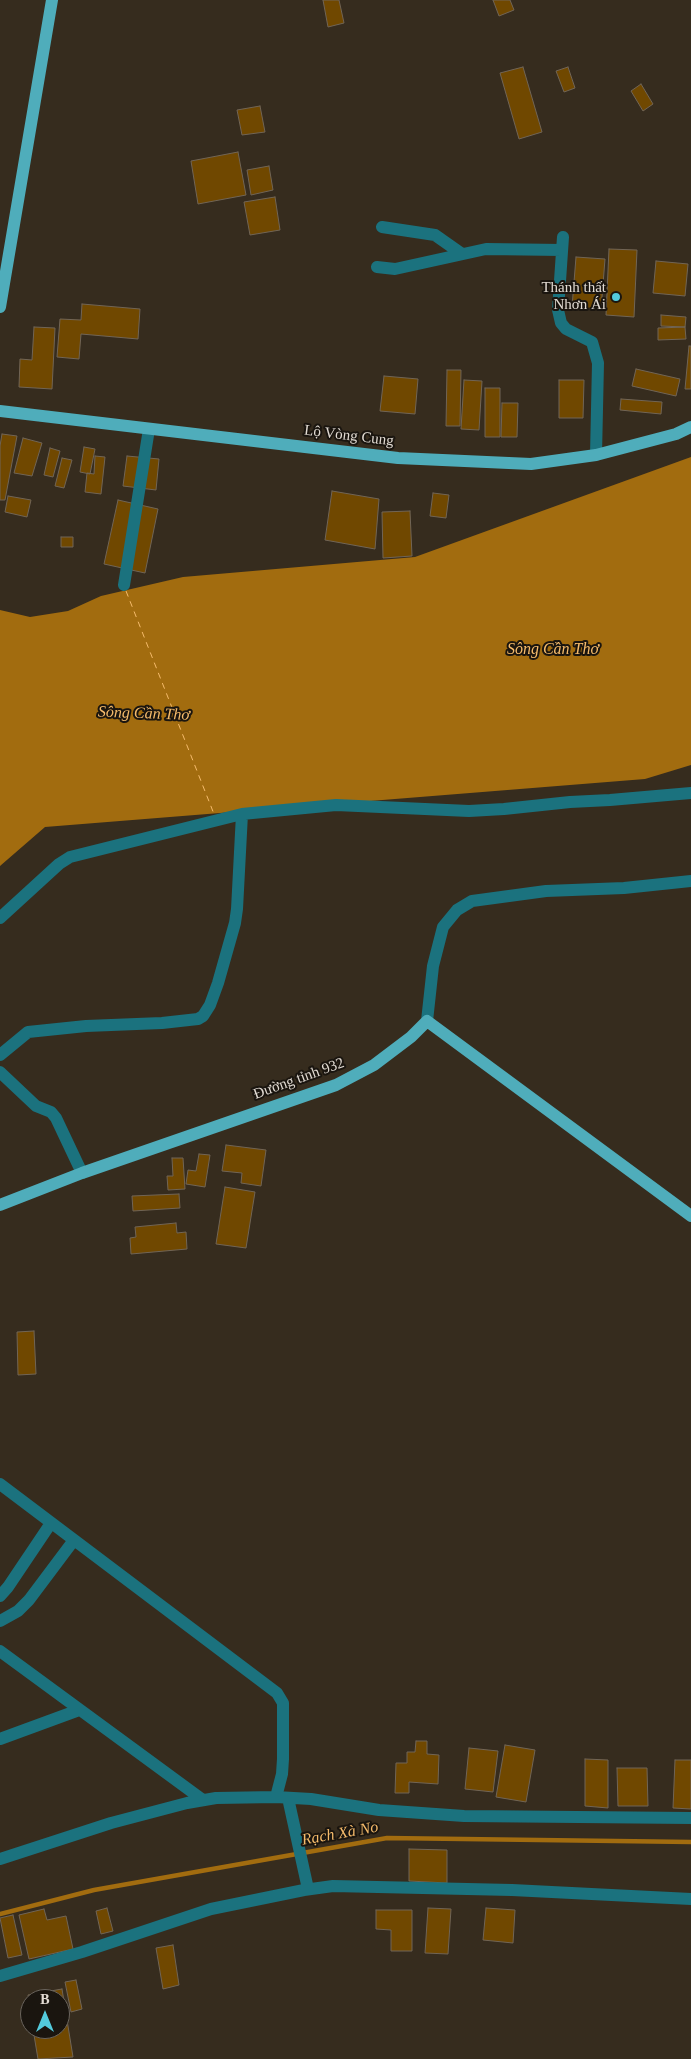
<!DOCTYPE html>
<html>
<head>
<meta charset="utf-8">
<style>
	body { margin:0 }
	#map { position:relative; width:691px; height:2059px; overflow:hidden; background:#362c1e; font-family:Georgia,serif }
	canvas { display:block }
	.north { position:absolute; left:20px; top:1989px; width:50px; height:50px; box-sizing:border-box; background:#1a150f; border:1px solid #6a645d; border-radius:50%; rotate:0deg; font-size:14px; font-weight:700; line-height:20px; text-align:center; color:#e2dbd3 }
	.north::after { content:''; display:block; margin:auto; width:18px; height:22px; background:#53cadc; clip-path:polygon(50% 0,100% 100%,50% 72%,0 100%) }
</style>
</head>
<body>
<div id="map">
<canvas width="691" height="2059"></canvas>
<div class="north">B</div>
</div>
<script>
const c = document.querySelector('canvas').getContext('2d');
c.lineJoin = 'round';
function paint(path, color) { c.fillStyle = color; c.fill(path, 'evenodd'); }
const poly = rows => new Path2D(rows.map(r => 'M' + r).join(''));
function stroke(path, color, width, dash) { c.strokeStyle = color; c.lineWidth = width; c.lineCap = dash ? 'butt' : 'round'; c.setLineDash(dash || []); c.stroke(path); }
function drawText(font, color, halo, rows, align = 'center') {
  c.font = font + ' Georgia,serif'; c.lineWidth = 4; c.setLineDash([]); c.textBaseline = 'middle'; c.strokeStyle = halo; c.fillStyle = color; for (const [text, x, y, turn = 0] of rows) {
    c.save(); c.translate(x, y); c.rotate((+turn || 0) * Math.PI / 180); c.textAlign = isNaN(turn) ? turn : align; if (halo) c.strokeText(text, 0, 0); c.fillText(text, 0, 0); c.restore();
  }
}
paint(poly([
	[691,457,691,765,645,779,45,827,0,866,0,610,30,617,68,611,101,596,183,577,415,557]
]), '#a26c0f');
stroke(poly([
	[0,1914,94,1890,387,1838,691,1842]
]), '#a26c0f', 4.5);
stroke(poly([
	[126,591,214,814]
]), '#f5bb6b', 1, [6, 5]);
const building = poly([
	[323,0,339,0,344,23,328,27,323,0],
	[493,0,510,0,514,10,499,16,493,0],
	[523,67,542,132,519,139,500,73,523,67],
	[568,67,575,88,564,92,556,71,568,67],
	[641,84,653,104,643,111,631,91,641,84],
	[260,106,265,132,242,135,237,110,260,106],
	[238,152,246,195,198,204,191,161,238,152],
	[269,166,273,190,251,195,247,170,269,166],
	[275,197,280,230,250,235,244,202,275,197],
	[609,249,637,250,634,317,606,315,609,249],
	[576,257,605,259,601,310,572,307,576,257],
	[656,261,688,264,685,296,653,293,656,261],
	[82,304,140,309,138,339,81,334,79,359,57,357,60,319,81,320,82,304],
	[661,315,686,317,685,327,661,326,661,315],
	[34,327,55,328,52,389,19,387,20,359,32,360,34,327],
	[685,327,686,339,658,340,658,328,685,327],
	[689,346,691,346,691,389,685,389,689,346],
	[636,369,680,379,676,396,632,386,636,369],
	[447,370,461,370,460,426,446,426,447,370],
	[384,376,418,379,415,414,380,411,384,376],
	[464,380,482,381,479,430,461,429,464,380],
	[559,380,584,380,583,418,559,418,559,380],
	[485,388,500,388,500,437,485,437,485,388],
	[621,399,662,402,661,414,620,410,621,399],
	[502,403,518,403,517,437,501,437,502,403],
	[2,434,17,436,5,500,0,500,0,446,2,434],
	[23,438,42,443,32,476,14,473,23,438],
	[84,447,95,449,90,474,80,472,84,447],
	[50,448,60,451,53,477,44,475,50,448],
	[95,456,105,457,101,494,85,492,87,473,94,474,95,456],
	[127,456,159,459,156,490,123,486,127,456],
	[62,458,72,460,64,488,55,486,62,458],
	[332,491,379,499,375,549,325,540,332,491],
	[433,493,449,495,446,518,430,516,433,493],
	[8,496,31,500,27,517,5,512,8,496],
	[118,500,158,509,145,573,104,564,118,500],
	[410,511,412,556,383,558,382,512,410,511],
	[61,537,73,537,73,547,61,547,61,537],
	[226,1145,266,1150,261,1186,241,1183,242,1173,222,1171,226,1145],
	[199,1154,210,1155,205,1187,186,1184,188,1170,196,1171,199,1154],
	[172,1158,183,1158,185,1189,168,1190,167,1176,173,1176,172,1158],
	[225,1187,255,1192,246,1248,216,1244,225,1187],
	[179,1194,180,1208,133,1211,132,1196,179,1194],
	[176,1223,177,1233,186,1232,187,1249,131,1254,130,1238,136,1237,135,1227,176,1223],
	[34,1331,36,1374,18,1375,17,1332,34,1331],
	[416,1741,427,1741,427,1754,439,1755,438,1784,409,1782,409,1793,395,1793,396,1763,407,1763,407,1752,415,1752,416,1741],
	[505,1745,535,1750,526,1802,496,1797,505,1745],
	[469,1748,498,1751,493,1792,465,1789,469,1748],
	[585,1759,608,1760,608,1808,585,1806,585,1759],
	[675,1760,691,1760,691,1809,673,1808,675,1760],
	[617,1768,647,1768,648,1806,618,1806,617,1768],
	[409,1849,447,1850,447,1883,409,1881,409,1849],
	[107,1908,113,1931,101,1934,96,1911,107,1908],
	[428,1908,451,1909,448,1954,425,1953,428,1908],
	[486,1908,515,1910,513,1943,483,1940,486,1908],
	[44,1909,47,1920,66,1916,73,1949,29,1959,19,1915,44,1909],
	[376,1910,412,1910,412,1951,391,1951,391,1930,376,1929,376,1910],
	[13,1915,22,1955,8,1958,0,1918,13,1915],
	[173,1945,179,1985,163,1989,156,1948,173,1945],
	[76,1980,82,2009,71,2012,65,1982,76,1980],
	[62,1989,73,2057,38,2059,33,2029,60,2029,60,1999,30,1999,30,2009,28,1995,62,1989]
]);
paint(building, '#704800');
stroke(building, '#716556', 1);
stroke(poly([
	[382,227,435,235,462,254],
	[563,237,558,310,561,323,566,329,592,342,598,363,596,455],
	[377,267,395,269,486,249,562,250],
	[124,585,149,429],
	[0,918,59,864,70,857,242,814,336,805,469,811,504,809,570,802,610,800,691,793],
	[427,1021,433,966,443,927,457,910,472,901,546,891,624,888,691,881],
	[0,1055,28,1032,86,1026,162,1023,198,1019,203,1016,210,1005,218,983,235,923,237,909,242,814],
	[0,1072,36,1106,51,1112,56,1118,82,1173],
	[0,1484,277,1693,283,1703,283,1759,282,1774,276,1797,216,1798,187,1803,111,1823,0,1859],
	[0,1596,8,1587,51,1523],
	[0,1621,18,1611,29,1600,74,1540],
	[0,1651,203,1800],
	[0,1739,79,1710],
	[276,1797,311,1799,379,1810,464,1816,691,1818],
	[288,1798,308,1889],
	[0,1976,82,1952,211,1909,304,1890,333,1886,512,1890,691,1899]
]), '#1b727e', 12);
stroke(poly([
	[0,307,52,0],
	[0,411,398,458,531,464,596,455,676,434,691,427],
	[0,1205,82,1173,336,1085,374,1065,411,1037,427,1021,691,1216]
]), '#4fadbb', 12);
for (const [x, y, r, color] of [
	[616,297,5,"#53cadc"]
]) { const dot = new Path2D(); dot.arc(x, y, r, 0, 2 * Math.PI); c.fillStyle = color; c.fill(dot); stroke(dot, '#1a150f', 2); }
drawText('15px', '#e2dbd3', '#1a150f', [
	["Thánh thất",606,288],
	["Nhơn Ái",606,305]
], 'right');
drawText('15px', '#e2dbd3', '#1a150f', [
	["Lộ Vòng Cung",349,436,7],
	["Đường tỉnh 932",299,1079,-20]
]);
drawText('italic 16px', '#f5bb6b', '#1a150f', [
	["Sông Cần Thơ",553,650],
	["Sông Cần Thơ",144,714,2],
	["Rạch Xà No",340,1834,-10]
]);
</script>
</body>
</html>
